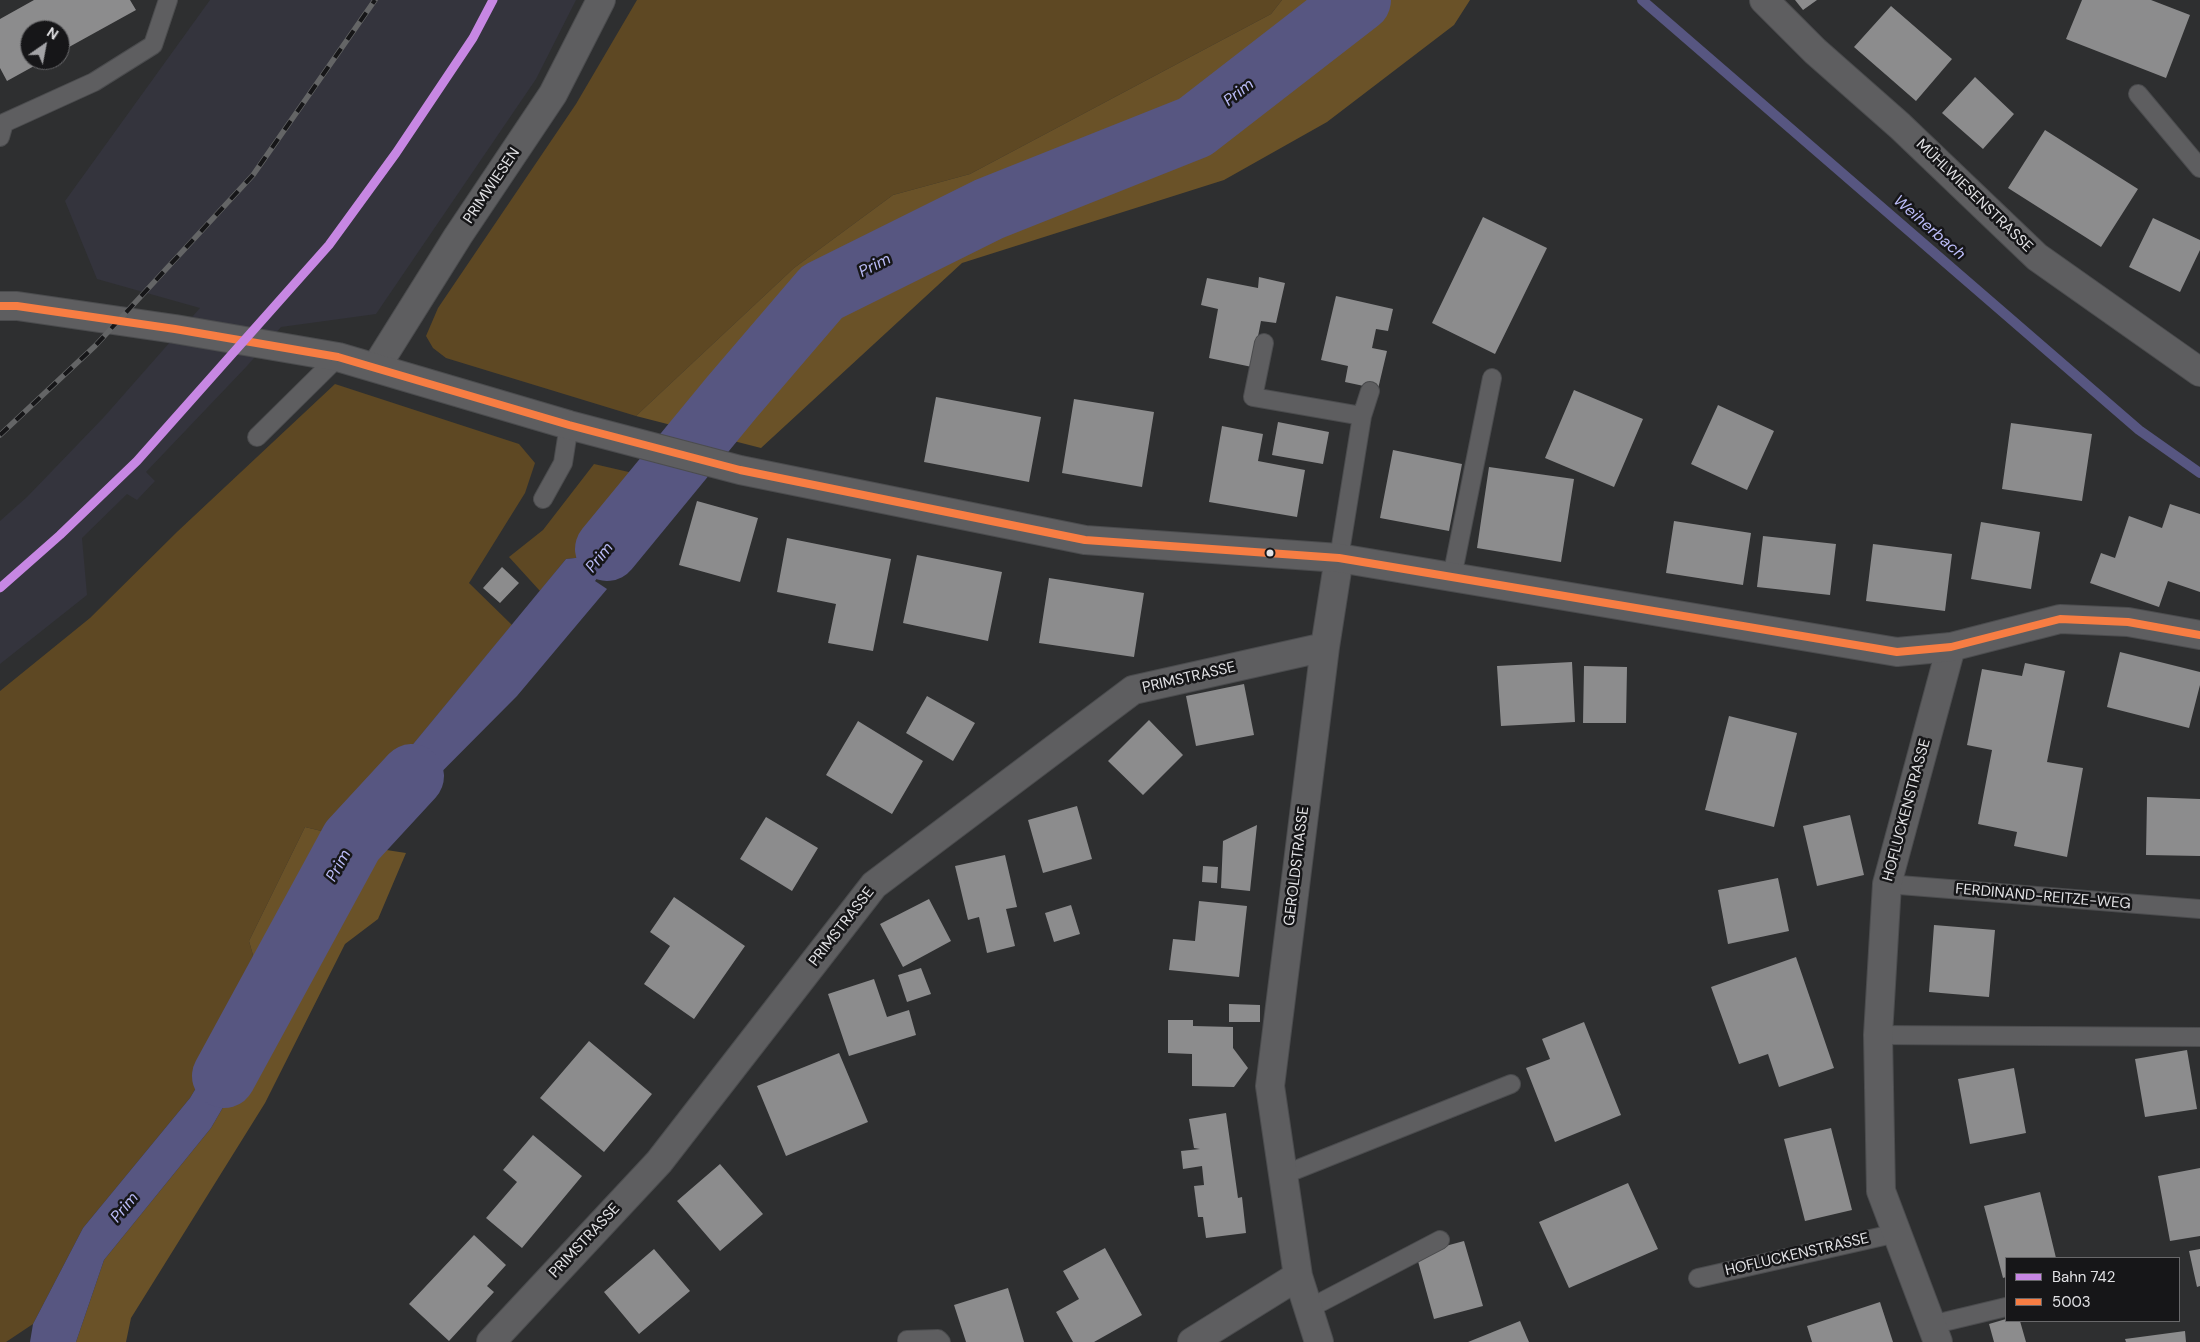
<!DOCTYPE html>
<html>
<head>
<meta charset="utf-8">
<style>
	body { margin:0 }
	#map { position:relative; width:2200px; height:1342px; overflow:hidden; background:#2e2f30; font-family:"DM Sans",sans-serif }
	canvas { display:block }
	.legend { position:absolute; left:2005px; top:1257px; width:175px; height:65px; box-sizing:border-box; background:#161618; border:1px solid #68686a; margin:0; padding:6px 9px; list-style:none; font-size:15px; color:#e2e2e5 }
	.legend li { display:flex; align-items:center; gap:10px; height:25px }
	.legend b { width:25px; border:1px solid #68686a }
	.north { position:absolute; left:20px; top:20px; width:50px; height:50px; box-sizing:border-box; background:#161618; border:1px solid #68686a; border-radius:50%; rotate:33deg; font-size:14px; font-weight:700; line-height:20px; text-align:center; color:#e2e2e5 }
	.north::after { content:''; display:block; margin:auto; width:18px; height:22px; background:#a3a3a6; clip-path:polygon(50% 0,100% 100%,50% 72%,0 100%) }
</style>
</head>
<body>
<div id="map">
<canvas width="2200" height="1342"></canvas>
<ul class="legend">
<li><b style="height:6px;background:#c787e3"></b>Bahn 742</li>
<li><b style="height:6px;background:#f77d43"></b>5003</li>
</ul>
<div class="north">N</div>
</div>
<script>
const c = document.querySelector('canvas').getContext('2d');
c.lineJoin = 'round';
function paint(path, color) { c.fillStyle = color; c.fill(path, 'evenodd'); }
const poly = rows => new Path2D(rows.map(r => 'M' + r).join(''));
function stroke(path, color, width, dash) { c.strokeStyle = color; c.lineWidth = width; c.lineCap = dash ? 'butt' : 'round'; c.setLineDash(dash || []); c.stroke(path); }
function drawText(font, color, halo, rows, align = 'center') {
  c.font = font + ' "DM Sans",sans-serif'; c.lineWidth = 5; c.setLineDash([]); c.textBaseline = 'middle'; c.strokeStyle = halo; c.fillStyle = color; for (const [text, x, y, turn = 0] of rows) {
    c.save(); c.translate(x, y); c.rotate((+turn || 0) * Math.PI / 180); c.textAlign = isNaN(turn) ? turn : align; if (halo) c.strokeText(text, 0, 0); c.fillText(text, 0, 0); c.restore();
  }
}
paint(poly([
	[210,0,576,0,536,79,376,314,281,327,247,366,146,472,155,481,137,500,127,494,82,538,87,595,0,664,0,521,27,497,104,417,200,308,97,279,65,201]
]), '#34343d');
paint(poly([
	[637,0,1282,0,1271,14,970,174,893,195,794,268,636,416,446,358,433,348,426,336,438,308,576,104],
	[335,384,519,444,535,463,525,493,469,583,512,625,338,835,305,827,249,941,260,981,190,1098,83,1228,33,1324,6,1342,0,1342,0,691,90,618,178,531],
	[594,464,646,476,593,537,584,557,566,559,540,591,509,557,543,530]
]), '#5e4823');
paint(poly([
	[1282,0,1470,0,1454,25,1327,122,1224,180,962,263,761,448,636,416,794,268,893,195,970,174,1271,14],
	[305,827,338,835,367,847,406,853,378,919,345,944,265,1103,131,1318,126,1342,76,1342,104,1260,211,1128,272,1023,249,941]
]), '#6a5228');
paint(poly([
	[646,476,684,485,620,555,610,562,595,581,607,589,517,696,367,847,338,835,566,559,584,557,593,537],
	[260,981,272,1023,211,1128,104,1260,76,1342,30,1342,33,1324,83,1228,190,1098]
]), '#575681');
stroke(poly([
	[1642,0,2139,430,2200,473]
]), '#575681', 10);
stroke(poly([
	[607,549,732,397,822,292,989,209,1195,127,1359,0],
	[224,1076,352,841,412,776]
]), '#575681', 64);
paint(poly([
	[34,0,130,0,136,10,60,52,60,30,30,30,30,60,45,60,7,81,0,68,0,19],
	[1795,0,1817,0,1803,10],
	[2082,0,2151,0,2190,15,2166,78,2066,39],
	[1891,6,1952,59,1916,101,1854,47],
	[1975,77,2014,114,1983,149,1942,113],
	[2045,130,2138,189,2101,247,2008,188],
	[1483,217,1547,248,1495,354,1432,323],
	[2153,218,2200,240,2200,250,2180,292,2129,267],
	[1259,277,1285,283,1276,323,1261,321,1252,367,1209,358,1218,309,1201,305,1207,278,1258,288],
	[1336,296,1393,309,1388,331,1376,329,1372,348,1387,351,1378,389,1345,382,1348,366,1321,360],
	[1574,390,1643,419,1614,487,1545,458],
	[936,397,1041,417,1029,482,924,462],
	[1074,399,1154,412,1142,487,1062,473],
	[1718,405,1774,431,1747,490,1691,464],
	[1278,422,1329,432,1323,464,1272,455],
	[2011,423,2092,434,2082,501,2002,489],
	[1222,426,1263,434,1258,461,1305,470,1297,517,1209,502],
	[1393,450,1462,464,1449,531,1380,518],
	[1489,467,1574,479,1561,562,1477,548],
	[697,501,758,518,740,582,679,565],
	[2170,504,2200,514,2200,592,2168,581,2159,607,2090,583,2101,553,2115,558,2129,516,2162,528],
	[1674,521,1751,533,1743,585,1666,573],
	[1981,522,2040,532,2031,589,1971,579],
	[1763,536,1836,544,1830,595,1757,587],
	[787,538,891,559,873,651,828,643,836,604,777,592],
	[1873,544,1952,554,1945,611,1866,601],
	[917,555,1002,572,988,641,903,623],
	[502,567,519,583,500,603,483,588],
	[1049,578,1144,593,1134,657,1039,643],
	[2120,652,2200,672,2200,685,2189,728,2107,707],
	[1572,662,1575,722,1501,726,1497,666],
	[2025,663,2065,671,2047,762,2083,768,2067,857,2014,846,2017,832,1978,824,1992,750,1967,745,1982,669,2022,676],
	[1584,666,1627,667,1626,723,1583,723],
	[1244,684,1254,735,1196,746,1186,696],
	[927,696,975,723,953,761,906,733],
	[1729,716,1797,733,1774,827,1705,810],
	[1149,720,1183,755,1143,795,1108,761],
	[858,721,923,761,892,814,826,775],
	[2147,797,2200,799,2200,856,2146,855],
	[1077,806,1092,859,1043,873,1028,820],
	[1850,815,1864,875,1817,886,1803,826],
	[766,817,818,848,792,891,740,859],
	[1257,825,1250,891,1221,888,1223,841],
	[1005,855,1017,907,1006,909,1015,946,987,953,979,917,968,920,955,866],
	[1203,866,1218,867,1217,883,1202,882],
	[1778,878,1789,931,1728,944,1718,890],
	[674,897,745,946,694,1019,644,984,670,946,650,932],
	[929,899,951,941,903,967,880,924],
	[1199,901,1247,906,1239,977,1169,970,1173,939,1195,941],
	[1071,905,1080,934,1054,942,1045,913],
	[1934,925,1995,930,1989,997,1929,992],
	[1796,957,1834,1068,1779,1087,1768,1054,1739,1064,1711,987],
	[921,968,931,994,907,1002,898,975],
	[874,979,887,1017,909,1010,916,1035,849,1056,828,994],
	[1229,1004,1260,1005,1260,1022,1229,1022],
	[1168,1020,1193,1020,1193,1026,1233,1027,1233,1048,1248,1068,1234,1087,1192,1086,1192,1054,1168,1053],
	[1584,1022,1621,1115,1555,1142,1526,1068,1550,1059,1542,1039],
	[589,1041,652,1094,604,1152,540,1098],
	[2187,1050,2197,1109,2145,1117,2135,1059],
	[839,1053,868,1122,786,1156,757,1086],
	[2014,1068,2026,1133,1970,1144,1958,1079],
	[1226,1113,1238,1198,1242,1197,1246,1233,1206,1238,1203,1217,1198,1217,1194,1186,1204,1185,1202,1166,1183,1169,1181,1151,1200,1149,1194,1148,1189,1119],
	[1831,1128,1852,1210,1805,1221,1784,1139],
	[533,1135,582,1176,522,1248,486,1218,517,1182,503,1170],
	[720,1164,763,1214,720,1251,677,1201],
	[2200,1168,2200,1236,2170,1241,2158,1176],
	[1628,1183,1658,1249,1569,1288,1539,1222],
	[2040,1192,2056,1258,2006,1258,2006,1277,2003,1278,1984,1206],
	[474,1235,506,1265,487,1286,494,1292,449,1341,409,1304],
	[1464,1241,1483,1306,1434,1319,1416,1254],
	[1105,1248,1142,1315,1094,1342,1073,1342,1056,1312,1079,1299,1063,1271],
	[654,1249,690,1291,639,1334,604,1292],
	[2200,1249,2200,1286,2197,1287,2189,1251],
	[1008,1288,1024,1342,966,1342,954,1305],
	[1880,1302,1893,1342,1812,1342,1807,1326],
	[2006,1319,2020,1321,2026,1342,1994,1342,1989,1324],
	[1520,1321,1529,1342,1468,1342],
	[2185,1331,2186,1342,2126,1342,2125,1339]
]), '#8c8c8d');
const service = poly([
	[2138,94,2200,168],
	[0,137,4,123,94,82,153,45,168,0],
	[1264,343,1253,397,1362,416,1339,558],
	[1362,416,1370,391],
	[257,437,338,357],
	[543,499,563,463,569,425],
	[1452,577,1492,378],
	[1887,884,2200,909],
	[1878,1035,2200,1037],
	[1283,1175,1511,1084],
	[1698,1278,1897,1233],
	[1308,1309,1440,1240],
	[1931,1325,2006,1307],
	[907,1340,938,1339,941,1342]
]);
const minor = poly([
	[1764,0,1815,51,1900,126,2037,257,2200,372],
	[376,367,458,236,553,94,601,0],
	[491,1342,659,1162,874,885,1133,690,1325,647],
	[1192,1342,1298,1276],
	[1319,1342,1298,1276,1270,1086,1325,647,1339,558],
	[1938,1342,1881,1191,1878,1035,1887,884,1951,647]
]);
const tertiary = poly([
	[0,306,17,306,175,329,338,357,569,425,740,470,1085,540,1339,558,1897,652,1951,647,2060,619,2128,622,2200,635]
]);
stroke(service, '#4b4c4e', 20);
stroke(minor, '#4b4c4e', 30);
stroke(tertiary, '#4b4c4e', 30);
stroke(service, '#5e5e60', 18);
stroke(minor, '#5e5e60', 28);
stroke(tertiary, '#5e5e60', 28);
const rail = poly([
	[0,435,95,346,253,175,375,0]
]);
stroke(rail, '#646566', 5.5);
stroke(rail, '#161618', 4, [11]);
stroke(poly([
	[0,306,17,306,175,329,338,357,569,425,740,470,1085,540,1339,558,1897,652,1951,647,2060,619,2128,622,2200,635]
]), '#f77d43', 8);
stroke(poly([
	[0,588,60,535,137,461,329,245,396,153,473,38,493,0]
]), '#c787e3', 9);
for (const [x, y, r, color] of [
	[1270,553,4.5,"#e2e2e5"]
]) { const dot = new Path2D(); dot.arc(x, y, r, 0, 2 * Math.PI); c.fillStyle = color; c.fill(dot); stroke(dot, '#161618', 2); }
drawText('15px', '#e2e2e5', '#161618', [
	["PRIMWIESEN",492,186,-56],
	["MÜHLWIESENSTRASSE",1974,196,44],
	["PRIMSTRASSE",1189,678,-13],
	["HOFLUCKENSTRASSE",1907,810,-75],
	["GEROLDSTRASSE",1297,866,-83],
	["FERDINAND-REITZE-WEG",2043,897,5],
	["PRIMSTRASSE",842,927,-52],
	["PRIMSTRASSE",585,1241,-47],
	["HOFLUCKENSTRASSE",1797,1255,-13]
]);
drawText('italic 16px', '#bbbcf8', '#161618', [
	["Prim",1239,93,-38],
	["Weiherbach",1929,228,41],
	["Prim",875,266,-27],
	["Prim",600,558,-51],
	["Prim",339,866,-61],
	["Prim",125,1208,-50]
]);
</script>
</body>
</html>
